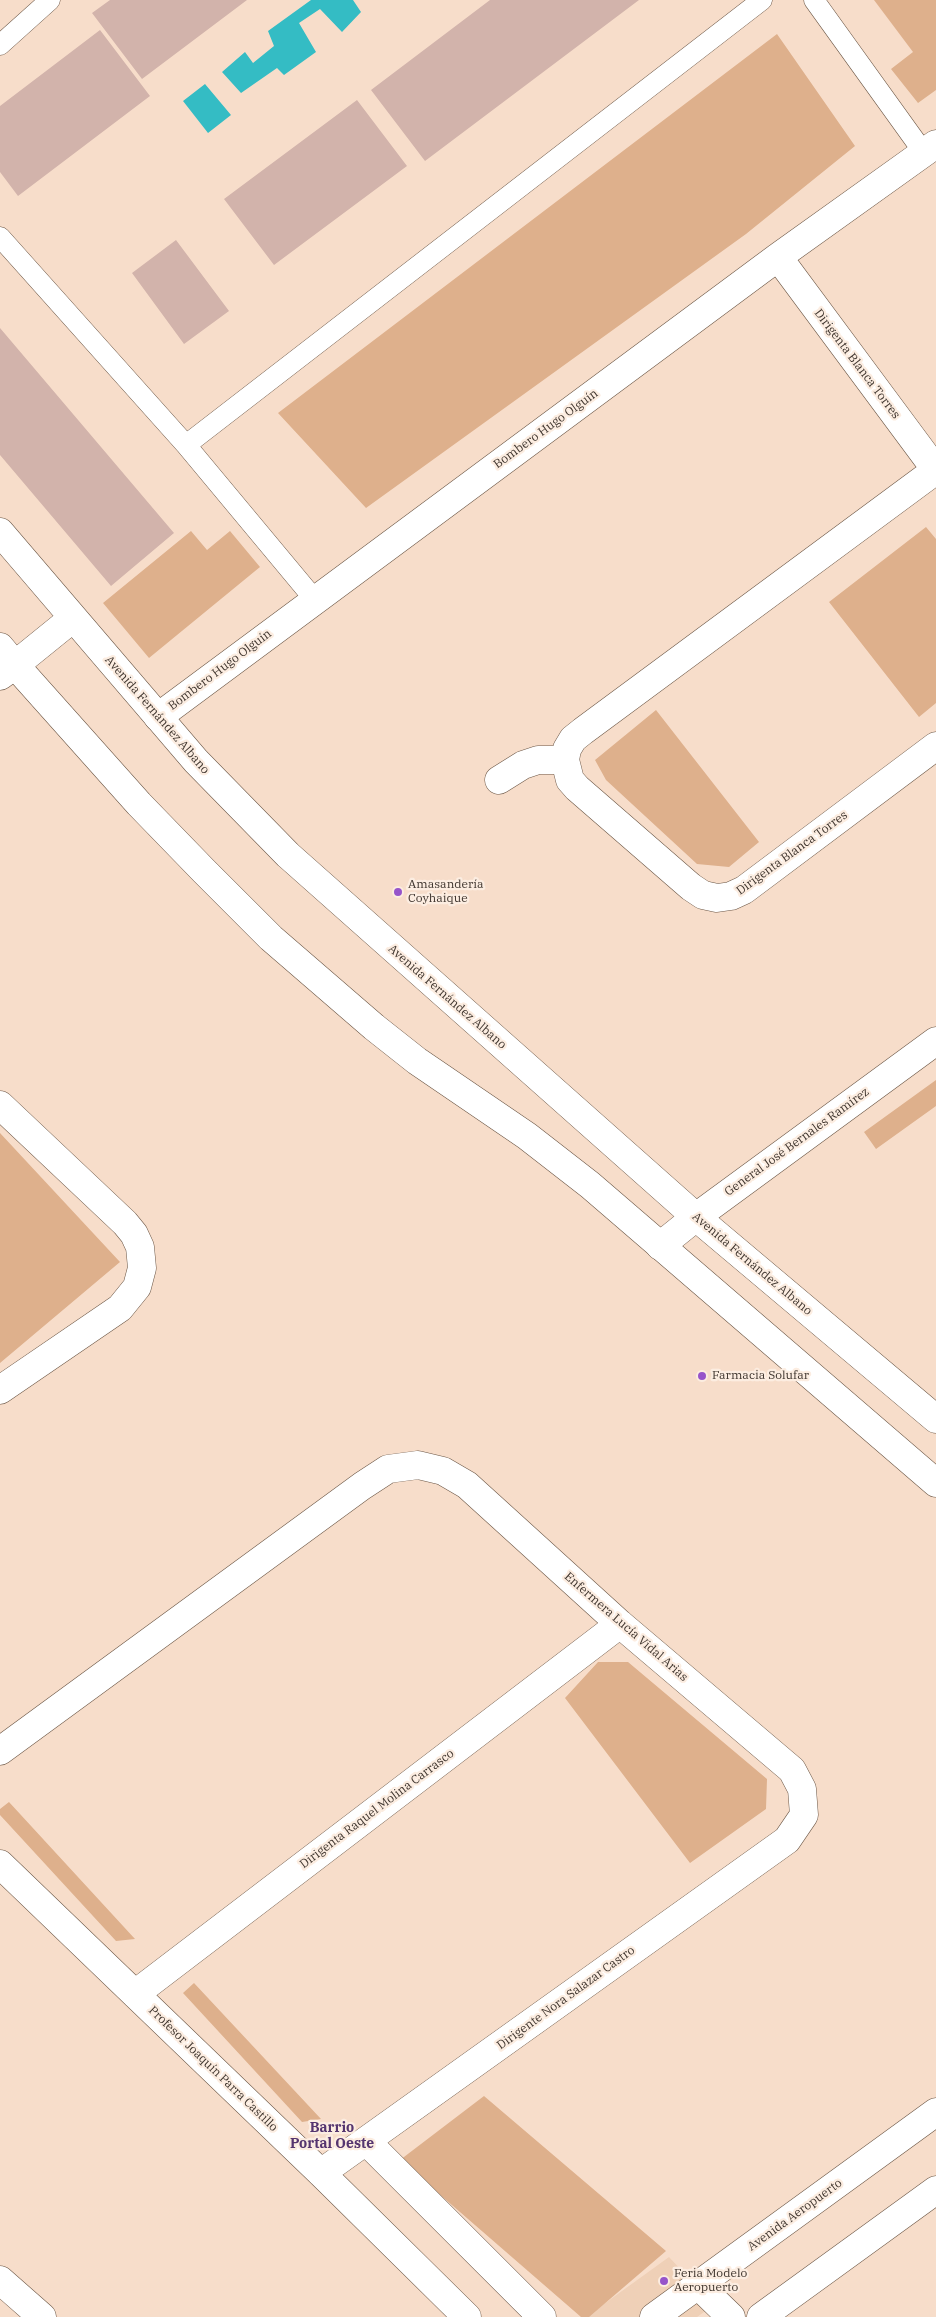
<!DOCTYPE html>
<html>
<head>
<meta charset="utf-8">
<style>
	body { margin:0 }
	canvas { display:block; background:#f7ddca }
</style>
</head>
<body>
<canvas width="936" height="2317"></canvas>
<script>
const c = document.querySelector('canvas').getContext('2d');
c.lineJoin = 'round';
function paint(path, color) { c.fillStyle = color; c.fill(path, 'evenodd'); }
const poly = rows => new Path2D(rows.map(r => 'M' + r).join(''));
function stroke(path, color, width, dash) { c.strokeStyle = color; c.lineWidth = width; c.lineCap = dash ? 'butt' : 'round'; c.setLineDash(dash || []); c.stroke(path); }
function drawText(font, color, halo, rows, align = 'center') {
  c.font = font + ' "IBM Plex Serif",serif'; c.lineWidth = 4.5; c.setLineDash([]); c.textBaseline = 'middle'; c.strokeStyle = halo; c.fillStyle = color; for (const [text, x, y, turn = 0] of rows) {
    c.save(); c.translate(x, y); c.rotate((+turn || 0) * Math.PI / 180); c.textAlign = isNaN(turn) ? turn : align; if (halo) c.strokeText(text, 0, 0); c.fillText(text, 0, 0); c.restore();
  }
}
paint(poly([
	[669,2257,714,2305,697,2317,586,2317]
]), '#efd0b7');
paint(poly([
	[874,0,936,0,936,90,918,103,891,69,913,52],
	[777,34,855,146,746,234,366,508,278,413],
	[926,527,936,539,936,703,919,717,829,602],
	[191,531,207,550,230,531,260,567,149,658,103,603],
	[656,710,759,842,729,867,697,864,606,780,595,760],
	[936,1080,936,1106,876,1149,864,1132],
	[0,1133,120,1262,0,1363],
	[598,1662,628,1662,767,1779,766,1809,690,1863,565,1698],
	[9,1802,135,1939,116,1941,0,1815,0,1809],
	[194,1983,321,2119,302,2122,183,1993],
	[484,2096,666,2251,589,2317,581,2317,400,2160]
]), '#deb08c');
paint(poly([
	[311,0,353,0,361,12,342,32,320,9,299,23,316,52,284,75,277,68,241,93,222,72,245,52,253,63,274,46,268,31],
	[205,84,231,115,208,133,183,101]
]), '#34bcc4');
paint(poly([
	[110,0,247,0,142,79,92,13],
	[490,0,639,0,425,161,371,90],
	[100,30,150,96,18,196,0,172,0,106],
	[357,100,407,166,274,265,224,199],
	[176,240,229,311,184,344,132,273],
	[0,328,174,533,111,586,0,455]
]), '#d2b3ab');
const service = poly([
	[814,0,924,153],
	[0,45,50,0],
	[0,237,186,445,315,600],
	[186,445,762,0]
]);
const minor = poly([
	[778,257,936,470],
	[936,470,583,731,573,739,567,749,565,760,570,780,577,788,691,887,703,895,717,898,731,896,744,890,936,746],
	[0,647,15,665,0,676],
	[158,717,778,257,936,144],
	[499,780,523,765,538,760,565,760],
	[0,1105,125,1223,134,1234,140,1247,142,1268,137,1287,120,1308,0,1390],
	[660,1246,696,1217,936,1041],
	[0,1751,362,1486,388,1469,418,1465,443,1471,467,1485,620,1624,792,1770,802,1789,804,1815,787,1840,321,2173],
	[0,1864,321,2173,467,2317],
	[135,1994,620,1624],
	[366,2141,542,2317],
	[0,2280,42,2317],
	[698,2285,731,2317]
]);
const tertiary = poly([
	[0,532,196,761,288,855,696,1217,936,1419],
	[73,618,15,665,139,804,204,871,271,938,374,1027,417,1061,527,1136,590,1185,936,1483],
	[654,2317,936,2112],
	[761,2317,936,2190]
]);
stroke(service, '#6c5746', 21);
stroke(minor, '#6c5746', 29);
stroke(tertiary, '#6c5746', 29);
stroke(service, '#fff', 20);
stroke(minor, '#fff', 28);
stroke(tertiary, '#fff', 28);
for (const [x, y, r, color] of [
	[398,892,5,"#9654ca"],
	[702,1376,5,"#9654ca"],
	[664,2281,5,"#9654ca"]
]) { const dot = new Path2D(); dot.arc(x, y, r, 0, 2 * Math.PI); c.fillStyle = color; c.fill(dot); stroke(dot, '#fcede1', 2); }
drawText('12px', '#3f352e', '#fcede1', [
	["Dirigenta Blanca Torres",857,364,53],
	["Bombero Hugo Olguín",546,429,-36],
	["Bombero Hugo Olguín",220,670,-37],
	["Avenida Fernández Albano",157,715,49],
	["Dirigenta Blanca Torres",792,853,-36],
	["Avenida Fernández Albano",447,997,41],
	["General José Bernales Ramírez",797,1142,-36],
	["Avenida Fernández Albano",752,1264,40],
	["Enfermera Lucía Vidal Arias",626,1627,41],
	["Dirigenta Raquel Molina Carrasco",377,1809,-37],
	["Dirigente Nora Salazar Castro",566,1998,-36],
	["Profesor Joaquín Parra Castillo",213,2069,44],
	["Avenida Aeropuerto",795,2215,-36]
]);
drawText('12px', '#3f352e', '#fcede1', [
	["Amasandería",408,885],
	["Coyhaique",408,899],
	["Farmacia Solufar",712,1376],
	["Feria Modelo",674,2274],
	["Aeropuerto",674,2288]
], 'left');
drawText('bold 14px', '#55356f', '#fcede1', [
	["Barrio",332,2128],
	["Portal Oeste",332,2144]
]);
</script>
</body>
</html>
